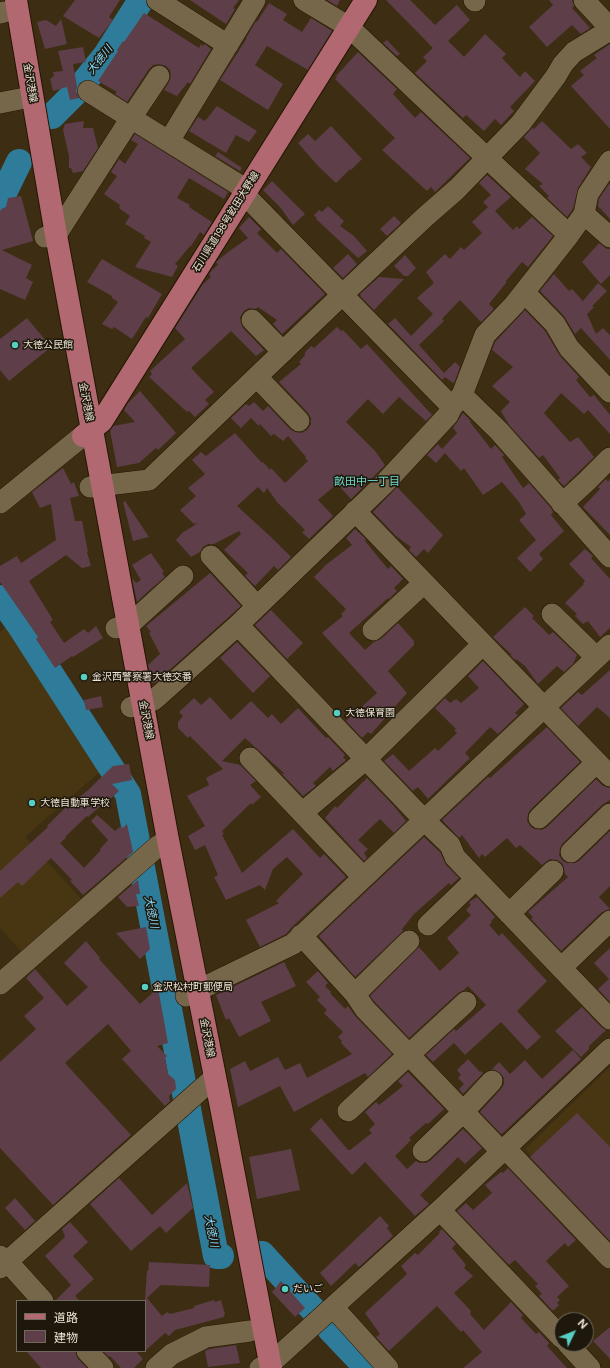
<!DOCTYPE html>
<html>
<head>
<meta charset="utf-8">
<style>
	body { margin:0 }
	#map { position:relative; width:610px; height:1368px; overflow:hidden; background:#3d2e13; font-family:Figtree,"Noto Sans JP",sans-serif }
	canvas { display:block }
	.legend { position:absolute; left:16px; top:1300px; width:130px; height:52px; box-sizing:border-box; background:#1e180c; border:1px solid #716a5c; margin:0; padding:5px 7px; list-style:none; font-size:12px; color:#ede4d4 }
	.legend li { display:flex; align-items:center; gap:8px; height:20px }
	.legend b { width:20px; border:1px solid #716a5c }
	.north { position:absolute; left:554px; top:1312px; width:40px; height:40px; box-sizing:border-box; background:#1e180c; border:1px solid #716a5c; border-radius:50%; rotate:47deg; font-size:11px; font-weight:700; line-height:16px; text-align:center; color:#ede4d4 }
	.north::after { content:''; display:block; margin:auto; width:14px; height:18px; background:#57cec2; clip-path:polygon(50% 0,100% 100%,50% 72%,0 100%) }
</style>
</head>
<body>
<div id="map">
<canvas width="610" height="1368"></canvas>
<ul class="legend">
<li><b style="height:5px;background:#b16871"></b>道路</li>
<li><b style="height:11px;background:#5d3e49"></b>建物</li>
</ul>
<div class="north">N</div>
</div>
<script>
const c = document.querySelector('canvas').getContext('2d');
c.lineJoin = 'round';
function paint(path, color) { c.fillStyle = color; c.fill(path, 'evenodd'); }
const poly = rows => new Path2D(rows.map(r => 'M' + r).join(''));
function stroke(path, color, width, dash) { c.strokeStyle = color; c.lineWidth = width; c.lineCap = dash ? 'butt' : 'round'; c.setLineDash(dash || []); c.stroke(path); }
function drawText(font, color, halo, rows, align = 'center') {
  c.font = font + ' Figtree,"Noto Sans JP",sans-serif'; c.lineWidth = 3; c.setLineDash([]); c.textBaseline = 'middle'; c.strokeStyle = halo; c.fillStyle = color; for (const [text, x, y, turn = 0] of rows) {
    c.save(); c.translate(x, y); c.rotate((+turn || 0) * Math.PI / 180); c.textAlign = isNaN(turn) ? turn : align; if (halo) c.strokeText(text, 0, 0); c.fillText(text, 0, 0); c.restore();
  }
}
paint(poly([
	[9,624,103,769,25,837,82,900,23,953,0,928,0,632],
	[610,1067,610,1240,525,1149]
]), '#483613');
stroke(poly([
	[52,116,77,91,106,55,141,0],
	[0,201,19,162],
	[0,598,20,626,128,794,216,1256,221,1256],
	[259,1254,262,1254,317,1314],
	[330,1329,367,1368]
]), '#2e7c9a', 26);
paint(poly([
	[75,0,120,0,109,17,113,20,99,38,63,16],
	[190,0,239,0,233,8,235,9,226,24],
	[327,0,340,0,337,6],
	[386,0,410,0,435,25,457,5,470,20,448,41,464,57,485,34,506,54,502,58,520,77,525,71,535,81,510,107,514,111,501,125,495,119,484,131,466,115,463,118,415,73,427,61,423,57,433,48],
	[549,0,572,0,574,6,572,8,590,28,581,34,572,25,547,47,529,27,553,5],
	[269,3,287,14,283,20,302,32,311,18,332,31,308,70,267,46,255,65,283,84,268,110,220,80,247,38,246,38,256,21,257,22],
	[144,13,199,48,201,44,203,46,205,44,211,49,190,84,188,82,177,96,164,90,169,82,171,76,170,70,166,66,159,64,153,65,149,69,127,102,115,94,117,92,98,81,118,51,117,50,123,41,124,42],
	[61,19,67,44,45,49,37,22,46,20,56,26],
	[387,40,400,54,397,56,383,43],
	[610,44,610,129,571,86,584,75,580,71,597,58,594,55],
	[83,47,86,62,73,64,77,86,76,91,79,98,70,100,67,87,53,91,50,79,54,76,53,72,63,71,58,51],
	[358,52,397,89,393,94,415,118,421,112,470,158,435,192,431,187,427,191,382,150,395,138,335,79,337,77,336,76],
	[217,106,257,131,249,142,236,135,226,153,189,131,198,117,205,121],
	[84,121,83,128,93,128,98,148,83,171,73,173,71,168,69,168,69,156,63,130,65,124],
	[542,121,571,149,578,144,587,153,581,157,591,167,578,188,573,209,567,217,547,198,549,196,539,186,543,184,525,169,540,153,524,137,532,128,534,129],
	[331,126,362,159,351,170,350,169,336,183,318,166,298,143,308,134,315,141],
	[135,134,228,192,224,199,189,178,177,198,190,205,189,207,212,222,204,235,200,232,191,246,190,246,175,264,178,266,172,277,135,267,151,242,144,238,145,236,125,224,130,216,119,208,120,205,104,194,117,176,111,172,119,159,125,164,138,144,131,140],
	[218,152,242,168,240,171,215,156],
	[487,175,511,197,495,211,513,230,517,226,519,229,532,217,553,236,528,267,522,262,506,281,506,283,489,304,494,309,481,322,460,300,442,319,444,321,419,345,444,373,455,362,460,367,455,381,453,383,445,377,442,380,388,324,395,318,411,336,433,314,417,298,434,283,426,272,445,254,450,259,461,247,464,250,482,233,472,222,488,207,483,202,491,195,479,183],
	[272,181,305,214,293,225,280,207,263,190],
	[609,184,610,185,610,219,598,206,599,199],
	[21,196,33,241,2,250,32,265,26,278,33,282,25,300,0,289,0,212,1,209,6,207,8,198],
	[328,206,344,221,340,226,354,236,367,251,358,258,316,219,317,218,314,215,319,210,322,212],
	[394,216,401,223,387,236,380,229],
	[249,217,261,229,257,233,277,253,281,249,325,294,282,334,273,324,277,320,258,307,256,309,249,308,244,311,240,317,241,323,243,328,264,350,256,356,231,331,191,368,214,392,205,400,209,404,195,417,189,411,187,412,149,377,152,374,150,371,185,339,175,328,203,284,211,277,209,274,212,270,218,265,216,262,228,252,248,238,239,228],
	[599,243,607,249,610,249,610,275,601,284,582,262],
	[348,254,357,264,343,278,333,268],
	[405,255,416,268,408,276,404,276,394,266],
	[102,259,162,294,148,318,146,317,132,339,114,327,112,329,102,324,118,302,112,298,112,296,87,282],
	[554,274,569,291,572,289,583,301,598,283,607,291,592,306,594,307,587,314,596,334,603,328,610,335,610,360,581,328,575,334,564,316,540,291],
	[379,277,404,279,374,310,361,297,360,294],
	[525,310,545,331,560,356,579,377,576,380,590,397,594,395,610,415,610,434,588,410,584,414,561,393,544,413,570,442,578,437,594,457,564,486,558,480,560,478,543,455,539,458,509,425,501,411,510,402,492,386,513,367,492,350,495,342],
	[27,318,51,347,9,381,0,370,0,339],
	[337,327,341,331,343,330,361,349,367,344,432,415,426,421,399,397,383,414,368,399,346,422,375,451,385,465,351,499,337,484,318,500,333,516,309,539,302,532,305,530,277,502,267,488,264,493,258,487,237,506,271,537,291,557,278,570,274,566,255,586,245,576,248,573,224,550,241,534,239,531,214,544,208,544,203,547,200,552,191,557,176,540,182,533,198,523,194,524,180,510,196,496,188,488,205,474,192,460,201,452,206,456,235,433,262,463,263,462,270,470,271,468,285,483,308,461,305,458,306,457,288,436,283,441,274,434,271,436,260,424,259,426,251,418,241,428,231,418,246,404,249,406,254,402,263,411,268,406,290,429,295,432,301,433,307,430,311,424,311,418,308,413,279,382,301,364,299,362,305,355,305,352,311,346,314,348],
	[140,391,176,433,158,450,156,448,139,463,117,467,110,430,113,426,135,422,124,410,128,403],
	[463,413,471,421,470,422,491,449,495,445,504,455,502,457,523,488,529,483,551,508,553,512,551,515,564,531,539,554,543,559,530,572,517,558,536,540,519,520,526,514,519,502,502,482,483,495,464,468,461,471,444,452,445,453,436,463,427,455,438,444,442,449,457,433,453,428],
	[63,468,71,484,74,482,79,496,70,498,75,521,82,521,88,552,87,552,91,566,82,568,66,555,29,581,53,620,50,622,64,643,84,629,88,633,96,626,103,638,73,657,72,656,55,668,36,639,38,637,0,582,0,566,17,556,21,563,56,540,51,504,40,508,32,492],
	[606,479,608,482,610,479,610,535,583,507,600,489,598,487],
	[397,487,443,535,428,553,424,549,416,557,409,550,411,547,396,536,373,512],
	[125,501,149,537,133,541,123,502],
	[355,529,366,539,365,541,388,569,391,566,403,579,394,588,397,591,389,599,388,598,349,633,365,650,374,642,381,639,398,623,414,641,414,645,388,671,407,693,371,734,368,732,362,738,346,721,377,693,322,633,343,616,341,614,346,609,314,577,324,567,323,567,352,545,346,538],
	[585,549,593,556,591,558,610,579,610,628,600,637,588,621,583,624,575,616,577,614,565,603,584,584,583,583,585,581,569,564],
	[151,553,164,572,162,573,165,577,144,595,142,593,144,595,137,602,132,578,136,583,141,580,132,565],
	[210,573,241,606,156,682,152,683,148,665,160,654,149,633,151,632,146,626],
	[525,607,534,616,532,618,549,635,553,632,577,655,573,664,564,672,557,666,538,684,525,666,516,659,515,660,510,655,512,655,493,637],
	[271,610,303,643,287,659,255,625],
	[237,642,270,676,253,693,220,658],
	[483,661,524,704,515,713,518,715,498,734,490,727,465,753,470,758,428,799,418,787,413,791,384,761,393,754,409,771,435,748,438,751,457,733,454,730,456,729,435,708,445,698,450,703,456,699,461,703,479,688,468,676],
	[610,670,610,718,597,707,578,726,561,708,578,692,582,695],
	[101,696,103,707,86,710,84,700],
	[210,697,231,720,251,701,268,718,272,714,281,724,298,708,326,738,328,737,345,755,343,757,346,760,333,771,330,767,313,783,316,786,303,796,281,773,285,774,245,738,222,761,240,765,256,781,250,785,261,797,252,805,251,803,222,831,224,834,222,835,242,873,293,829,320,858,324,854,346,877,293,926,286,934,260,947,246,920,279,903,276,901,303,874,287,857,273,869,265,890,260,885,226,900,214,877,218,875,205,845,195,850,188,836,205,826,187,796,209,785,206,778,223,769,190,736,188,738,178,728,178,722,183,716,179,712,194,698,201,705],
	[547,727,580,762,530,810,528,814,527,821,531,827,535,829,542,830,547,827,596,779,602,785,606,787,610,788,610,800,602,805,563,843,560,848,559,855,562,860,567,863,574,863,579,861,610,831,610,886,599,897,610,909,602,912,561,951,531,919,533,917,528,912,568,877,565,874,564,868,562,863,557,860,550,859,542,865,520,845,516,848,507,838,485,857,482,854,479,858,462,835,459,838,442,820,488,777,490,778],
	[129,764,132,780,112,784,119,791,106,803,105,802,88,817,87,816,65,837,66,838,60,843,84,868,101,850,100,849,108,840,91,821,97,815,115,831,121,826,123,828,127,824,133,852,83,895,70,881,72,880,51,858,22,886,18,882,0,898,0,871,48,827,47,826,63,810,87,791,113,766],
	[367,778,393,805,406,821,394,833,380,819,358,840,368,849,364,853,367,858,364,861,325,818,335,806,337,808],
	[424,837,440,852,446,865,459,878,451,885,449,883,414,914,402,929,403,931,355,977,319,936],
	[138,880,140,894,136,894,139,906,127,907,118,897],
	[477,897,495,917,491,921,492,922,489,925,499,936,502,933,547,981,517,1011,541,1037,527,1050,501,1022,465,1055,454,1043,433,1062,426,1055,454,1029,456,1031,486,1005,468,986,464,990,458,993,409,1038,374,1001,370,996,419,947,440,971,459,953,447,938,471,915,466,910,471,905,469,902],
	[146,927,150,949,140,959,116,933],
	[86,941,100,958,99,959,140,1004,158,988,168,1043,157,1046,167,1056,165,1058,168,1074,175,1080,176,1089,169,1096,170,1101,165,1106,122,1059,131,1051,108,1024,78,1051,65,1063,131,1135,53,1205,0,1148,0,1062,36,1029,24,1016,44,998,26,978,35,969,67,1006,88,987,64,963],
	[610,948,610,1002,598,989,609,979,594,963],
	[284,962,296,986,261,1002,271,1021,239,1037,229,1018,226,1020,216,995],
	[318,971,328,983,325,986,331,992,330,993,345,1009,348,1006,350,1009,356,1017,392,1054,368,1077,365,1073,294,1112,280,1086,238,1107,230,1069,245,1061,250,1071,278,1057,285,1070,300,1063,307,1078,352,1054,341,1043,342,1041,338,1037,343,1032,324,1013,327,1010,317,1000,320,997,306,982],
	[582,1007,601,1027,606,1030,589,1046,589,1049,581,1057,555,1031],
	[573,1050,581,1059,504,1132,501,1134,480,1112,501,1089,504,1084,504,1078,500,1073,492,1069,499,1062,510,1074,525,1060,542,1079],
	[468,1059,480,1072,481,1071,483,1073,463,1094,459,1089,464,1084,458,1078,461,1075,457,1070],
	[408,1072,444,1109,428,1124,426,1123,409,1138,411,1140,395,1156,407,1169,416,1161,420,1163,426,1163,431,1160,463,1129,482,1148,465,1164,458,1157,420,1195,429,1204,415,1216,365,1162,352,1175,310,1129,321,1118,348,1150,350,1150,372,1133,369,1130,375,1124,365,1112,376,1102,379,1105,403,1086,398,1081],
	[577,1113,610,1147,610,1241,530,1157],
	[291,1149,300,1190,257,1199,249,1157],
	[508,1168,576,1240,568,1247,565,1243,546,1261,569,1286,557,1297,560,1300,557,1303,559,1305,554,1310,552,1310,539,1296,542,1294,535,1286,538,1284,515,1260,509,1265,457,1211,466,1203,473,1210,492,1193,485,1185,501,1172,503,1173],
	[119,1178,152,1215,187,1183,193,1208,166,1233,160,1226,131,1251,90,1204],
	[15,1198,35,1221,25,1230,5,1208],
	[380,1216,389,1226,387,1228,393,1236,359,1267,355,1263,331,1286,320,1273],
	[70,1222,88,1242,73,1256,94,1279,75,1296,80,1301,55,1301,71,1285,45,1256,65,1237,62,1229],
	[442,1229,456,1244,452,1248,466,1265,464,1268,473,1276,454,1293,471,1311,470,1314,484,1330,511,1302,523,1315,521,1318,536,1334,539,1332,549,1343,547,1346,567,1368,463,1368,482,1352,463,1330,461,1332,437,1306,389,1351,376,1337,380,1334,365,1313,407,1274,401,1266,415,1253,418,1255,440,1233,439,1232],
	[149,1262,210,1265,209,1287,161,1285,147,1298,162,1316,167,1312,170,1314,194,1308,194,1306,214,1300,215,1302,221,1300,225,1314,224,1315,224,1317,175,1330,169,1336,165,1333,145,1351,145,1300,147,1271,148,1271],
	[281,1281,305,1308,295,1317,272,1292],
	[610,1327,610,1359,593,1341],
	[236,1345,240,1363,208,1367,205,1351,210,1349],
	[26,1351,75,1351,78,1359,87,1368,41,1368],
	[103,1351,136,1351,143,1359,134,1368,121,1368,110,1356,109,1357]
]), '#5d3e49');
const minor = poly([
	[157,0,228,45],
	[304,0,349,27,487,158,569,235],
	[474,0,475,1],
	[584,0,610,28],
	[0,13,4,12],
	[88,91,131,118,159,76],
	[0,103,20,99],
	[169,141,255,0],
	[244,194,452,407],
	[584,214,610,237],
	[45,237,56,235,131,118,247,190],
	[524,292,555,324,569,348,610,392],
	[252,320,283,352],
	[257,377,299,421],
	[462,395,499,431,610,557],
	[90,487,149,480,342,295,425,217,457,189,521,123,556,76,563,64,574,52,610,30],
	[0,503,80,438],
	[562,504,587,481,610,458],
	[355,511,610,776],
	[211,556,257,606],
	[552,614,596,657],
	[238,625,383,485,448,415,452,407,462,395,485,335,514,305,569,235,584,214,588,194,610,161],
	[116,628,128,626,183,576],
	[373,630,424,583],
	[131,707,143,705,155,699,238,625,424,820,450,845,455,857,610,1019],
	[250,758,363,877],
	[302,813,366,759,483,644],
	[539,818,597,762],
	[571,852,610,814],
	[509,914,553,871],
	[428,925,476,879],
	[301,935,355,994,365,1009,502,1152],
	[561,968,610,921],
	[0,984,158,846,168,840],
	[355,994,409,941],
	[186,996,293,944,610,645],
	[348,1111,466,1002],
	[505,1148,610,1258],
	[423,1151,463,1112,492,1081],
	[440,1210,562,1338],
	[0,1256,7,1261,43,1301],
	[0,1268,215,1077],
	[333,1307,388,1368],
	[568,1344,590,1368],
	[87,1351,103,1368],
	[156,1368,172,1354,206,1337,250,1331],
	[260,1368,270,1364,440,1210,610,1049]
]);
const major = poly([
	[16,0,56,235,121,587,168,840,222,1112,271,1368],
	[83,436,102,421,366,0]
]);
stroke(minor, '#241600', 22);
stroke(major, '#241600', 24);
stroke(minor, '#77674a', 21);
stroke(major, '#b16871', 22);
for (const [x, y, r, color] of [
	[15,345,4,"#57cec2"],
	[84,677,4,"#57cec2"],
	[337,713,4,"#57cec2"],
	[32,803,4,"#57cec2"],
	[145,987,4,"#57cec2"],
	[285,1289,4,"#57cec2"]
]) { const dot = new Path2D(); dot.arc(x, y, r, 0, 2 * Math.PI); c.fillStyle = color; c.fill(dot); stroke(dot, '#1e180c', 1.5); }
drawText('10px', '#ede4d4', '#1e180c', [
	["金沢港線",30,83,80],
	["石川県道198号畝田大野線",226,222,-58],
	["金沢港線",86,402,79],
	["金沢港線",146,720,79],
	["金沢港線",207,1038,79]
]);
drawText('10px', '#ede4d4', '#1e180c', [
	["大徳公民館",23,345],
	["金沢西警察署大徳交番",92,677],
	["大徳保育園",345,713],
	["大徳自動車学校",40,803],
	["金沢松村町郵便局",153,987],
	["だいご",293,1289]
], 'left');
drawText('italic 11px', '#86d9fc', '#1e180c', [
	["大徳川",100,60,-52],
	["大徳川",151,912,79],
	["大徳川",211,1231,79]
]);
drawText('11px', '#6fd9cd', '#1e180c', [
	["畝田中一丁目",367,482]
]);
</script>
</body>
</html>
